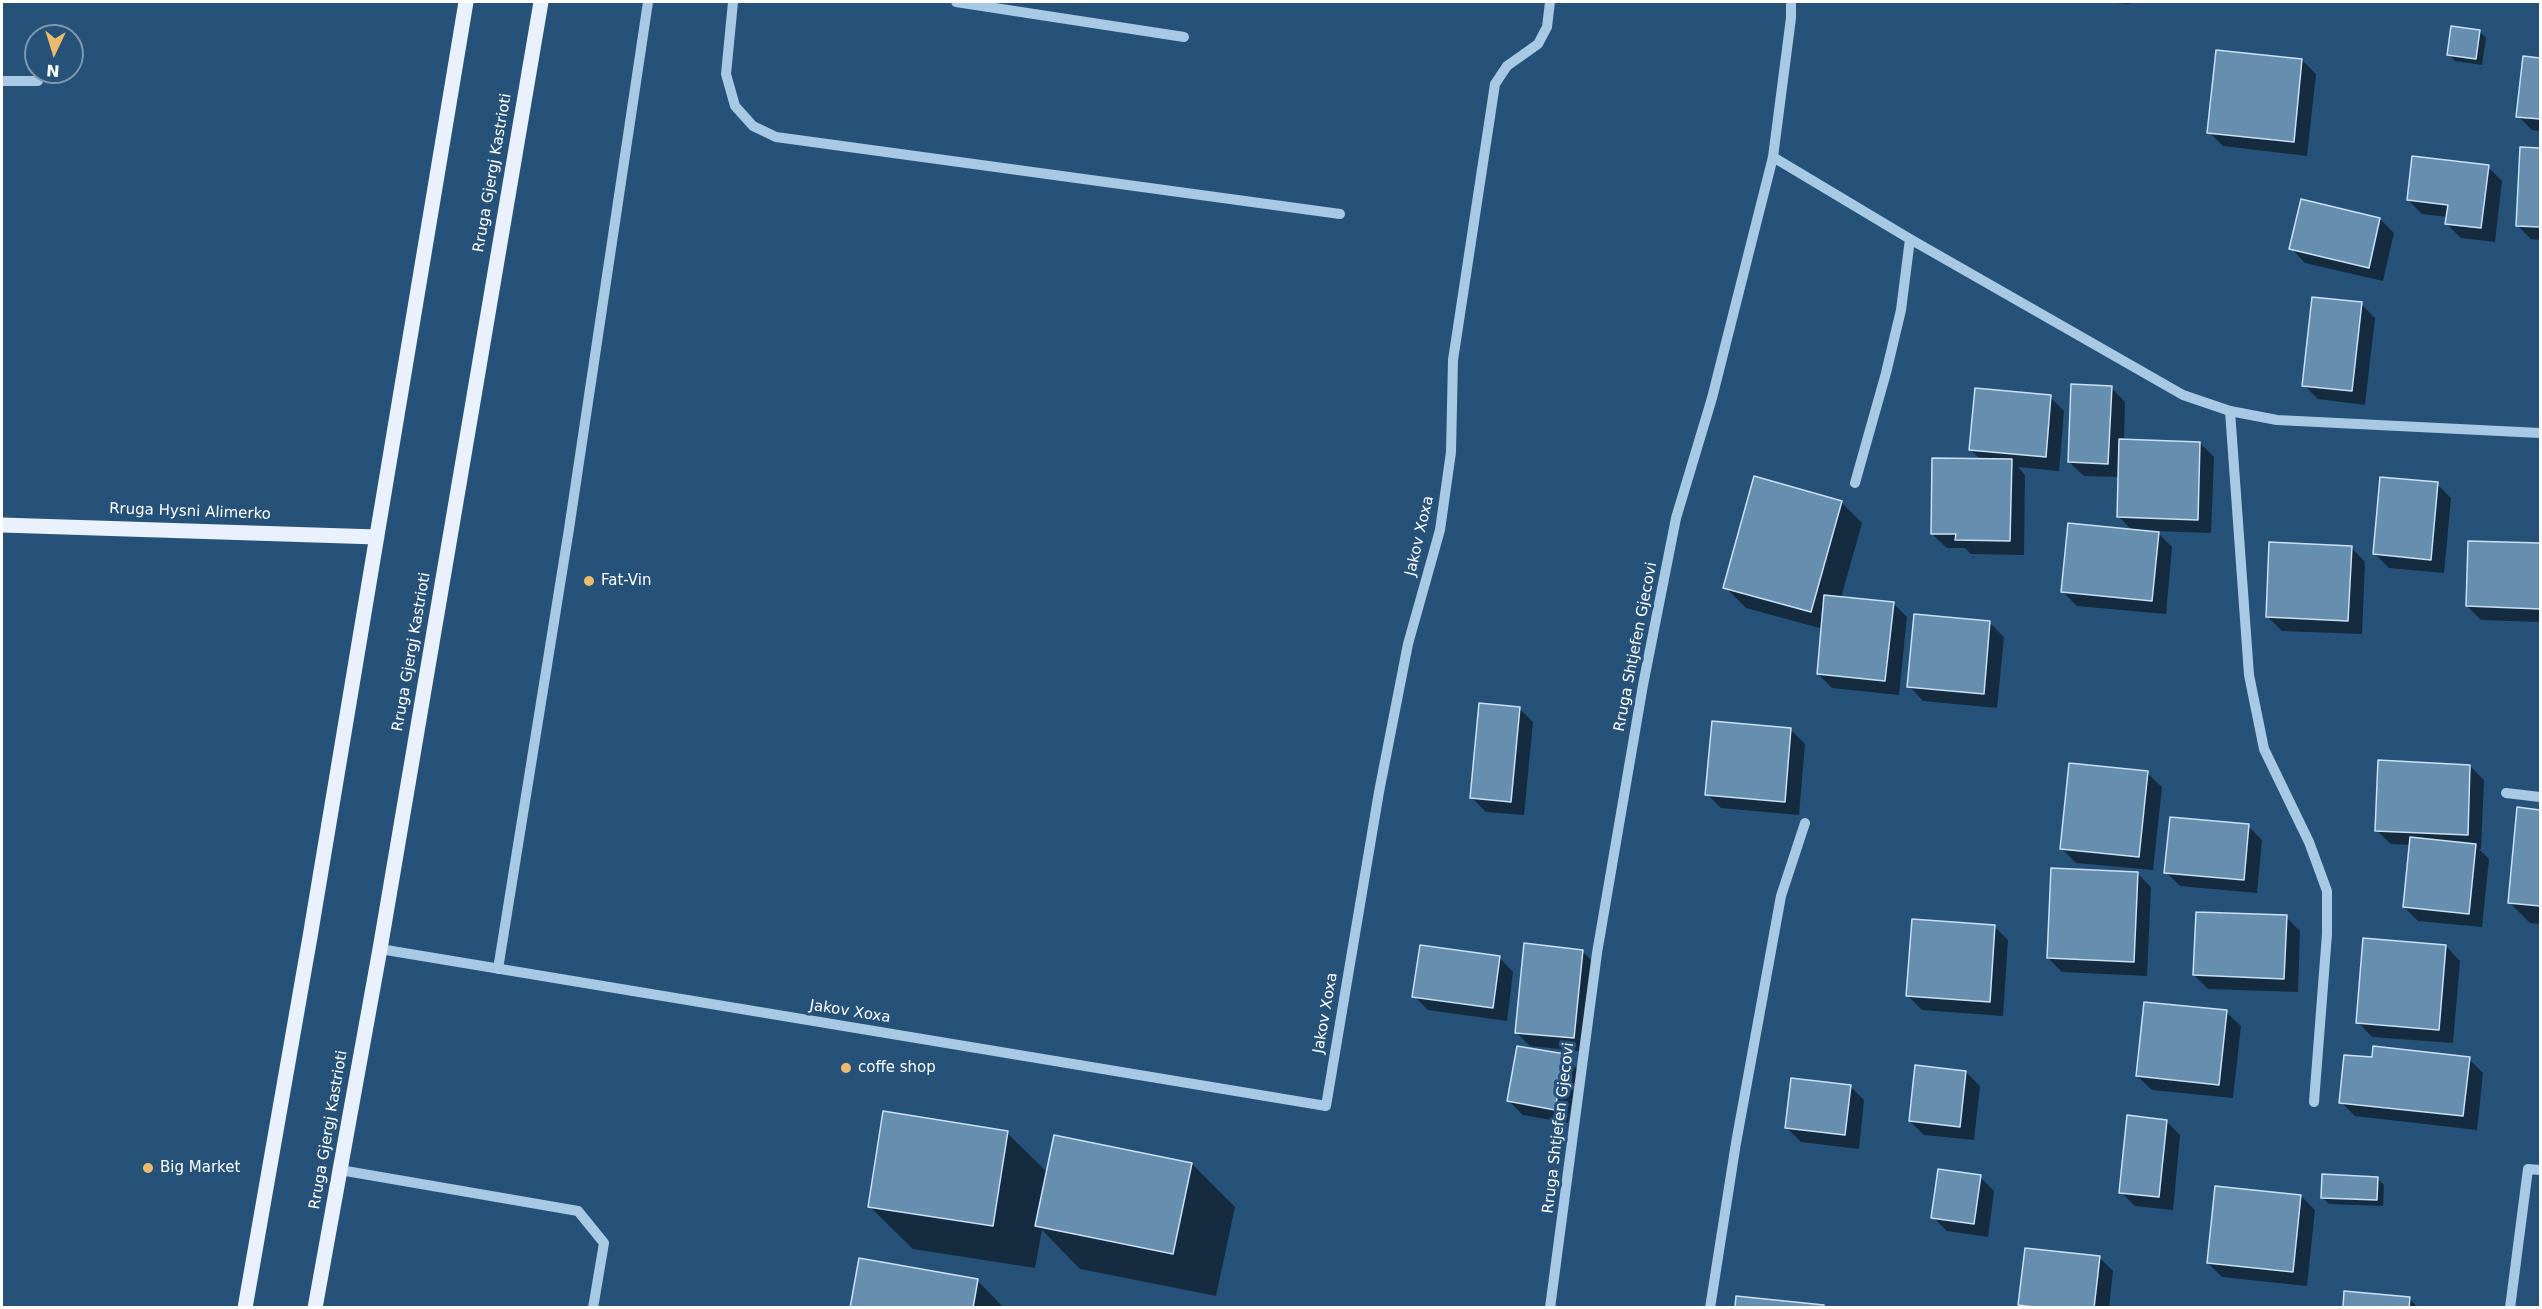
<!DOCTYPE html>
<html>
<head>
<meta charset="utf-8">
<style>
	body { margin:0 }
	#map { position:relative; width:2542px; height:1309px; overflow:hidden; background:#265279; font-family:"DejaVu Sans",sans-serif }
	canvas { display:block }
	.frame { position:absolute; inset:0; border:3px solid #fff; pointer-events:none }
	.north { position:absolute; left:24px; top:24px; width:60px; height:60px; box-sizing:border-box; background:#265279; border:2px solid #7d97af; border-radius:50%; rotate:184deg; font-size:16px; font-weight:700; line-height:24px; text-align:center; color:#fff }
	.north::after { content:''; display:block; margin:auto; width:21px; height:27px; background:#ecbb6e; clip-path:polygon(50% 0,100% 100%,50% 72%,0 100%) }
</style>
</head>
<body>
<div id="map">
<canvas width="2542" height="1309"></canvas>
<div class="frame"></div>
<div class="north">N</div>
</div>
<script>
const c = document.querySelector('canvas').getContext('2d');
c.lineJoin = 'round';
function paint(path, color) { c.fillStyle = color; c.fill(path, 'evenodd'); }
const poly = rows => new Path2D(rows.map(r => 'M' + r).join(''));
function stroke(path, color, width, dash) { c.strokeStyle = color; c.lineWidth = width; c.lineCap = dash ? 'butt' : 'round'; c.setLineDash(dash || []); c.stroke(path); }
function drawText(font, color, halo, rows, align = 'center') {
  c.font = font + ' "DejaVu Sans",sans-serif'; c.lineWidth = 6; c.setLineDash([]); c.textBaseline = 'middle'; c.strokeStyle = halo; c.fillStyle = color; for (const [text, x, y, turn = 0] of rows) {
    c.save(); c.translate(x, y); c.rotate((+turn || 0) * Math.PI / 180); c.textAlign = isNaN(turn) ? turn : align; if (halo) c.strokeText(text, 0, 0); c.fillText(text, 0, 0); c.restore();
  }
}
paint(poly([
	[2103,2,2129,2,2129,4],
	[2479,31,2486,38,2482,65,2455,61,2449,55],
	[2525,58,2540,60,2540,131,2532,130,2518,116],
	[2302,60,2316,74,2307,156,2223,146,2209,132],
	[2522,148,2540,149,2540,240,2531,239,2517,225],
	[2488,167,2502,181,2495,242,2461,238,2447,224,2448,217,2422,214,2408,200],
	[2380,219,2394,233,2383,281,2305,263,2291,248],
	[2361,304,2375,318,2365,405,2318,399,2304,385],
	[2111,387,2125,402,2124,441,2200,443,2214,457,2211,533,2156,531,2172,547,2166,614,2077,606,2063,592,2133,531,2118,516,2120,477,2084,476,2069,462],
	[2050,397,2064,411,2059,471,2018,467,2025,475,2024,555,1971,554,1965,548,1947,548,1932,534,1981,460,1971,450],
	[2437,484,2451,498,2444,573,2389,568,2375,554],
	[1841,502,1862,523,1841,598,1893,603,1907,617,1899,695,1832,688,1818,674,1823,629,1746,608,1725,587],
	[2469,542,2540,545,2540,622,2481,620,2467,606],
	[2351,547,2365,562,2362,634,2282,631,2267,616],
	[1990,623,2004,637,1997,708,1923,701,1909,686],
	[1519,708,1533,722,1524,815,1486,812,1472,798],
	[1791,730,1805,744,1799,815,1721,808,1707,794],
	[2470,766,2484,780,2481,849,2479,849,2489,859,2482,927,2418,921,2404,907,2410,845,2391,844,2376,830],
	[2147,773,2162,787,2153,870,2076,863,2062,849],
	[2518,809,2540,811,2540,924,2530,923,2509,902],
	[2248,826,2262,840,2257,893,2180,886,2166,872],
	[2137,873,2151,887,2147,976,2062,972,2048,958],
	[2286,917,2300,931,2298,992,2208,989,2194,975],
	[1994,926,2008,940,2003,1016,1922,1010,1908,996],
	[2446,946,2460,961,2453,1043,2372,1037,2358,1022],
	[1582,951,1596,965,1587,1052,1530,1046,1516,1032],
	[1499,957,1513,972,1507,1021,1428,1010,1414,996],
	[2226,1012,2241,1026,2233,1098,2152,1090,2137,1076],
	[1564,1055,1578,1070,1568,1123,1523,1115,1509,1101],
	[2373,1059,2469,1059,2483,1073,2477,1130,2355,1116,2341,1102],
	[1966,1072,1980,1086,1974,1140,1924,1135,1910,1121],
	[1850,1086,1864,1100,1859,1149,1801,1142,1787,1128],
	[2166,1121,2180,1135,2173,1210,2135,1206,2121,1192],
	[1007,1133,1048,1173,1192,1164,1235,1207,1216,1296,1080,1269,1042,1230,1035,1268,913,1249,869,1206],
	[1980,1177,1994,1191,1988,1237,1947,1231,1933,1217],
	[2377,1178,2384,1185,2383,1206,2329,1204,2322,1197],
	[2301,1196,2315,1210,2307,1286,2222,1277,2208,1263],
	[2099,1257,2113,1271,2109,1308,2023,1308,2020,1304],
	[977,1280,1004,1308,852,1308],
	[2410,1299,2418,1308,2344,1308]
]), '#0007');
const building = poly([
	[2451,26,2480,30,2476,59,2447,55,2451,26],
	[2216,50,2302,59,2294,142,2207,133,2216,50],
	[2523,56,2540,58,2540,119,2516,117,2523,56],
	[2520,147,2540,148,2540,227,2516,226,2520,147],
	[2412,156,2489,165,2481,228,2445,224,2448,205,2407,200,2412,156],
	[2301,199,2380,218,2369,268,2289,249,2301,199],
	[2312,297,2362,302,2352,391,2302,386,2312,297],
	[2071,384,2112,386,2108,464,2068,462,2071,384],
	[1975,388,2051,395,2046,457,1969,450,1975,388],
	[2119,439,2200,442,2198,520,2117,517,2119,439],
	[1932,458,2012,459,2010,541,1955,540,1956,534,1931,534,1932,458],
	[1754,476,1842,501,1811,612,1723,588,1754,476],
	[2380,477,2438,482,2431,560,2373,554,2380,477],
	[2068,523,2159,532,2152,601,2061,592,2068,523],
	[2468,541,2540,543,2540,609,2466,606,2468,541],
	[2269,542,2352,546,2348,621,2266,617,2269,542],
	[1824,595,1894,602,1885,681,1817,674,1824,595],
	[1914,614,1990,621,1984,694,1907,687,1914,614],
	[1479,703,1520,707,1511,802,1470,798,1479,703],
	[1712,721,1791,728,1785,802,1705,795,1712,721],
	[2378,760,2470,765,2468,835,2375,831,2378,760],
	[2069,763,2148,771,2139,857,2060,849,2069,763],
	[2517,807,2540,810,2540,906,2508,903,2517,807],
	[2170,817,2249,824,2244,880,2164,873,2170,817],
	[2410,837,2476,844,2469,914,2403,907,2410,837],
	[2051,868,2138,872,2134,962,2047,958,2051,868],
	[2196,912,2287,915,2284,979,2193,975,2196,912],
	[1912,919,1995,925,1990,1002,1906,996,1912,919],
	[2363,938,2446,945,2439,1030,2356,1023,2363,938],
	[1524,943,1583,950,1574,1038,1515,1033,1524,943],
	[1420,945,1500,956,1493,1008,1412,997,1420,945],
	[2144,1002,2227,1010,2219,1085,2136,1076,2144,1002],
	[1517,1046,1565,1054,1555,1110,1507,1101,1517,1046],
	[2373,1046,2470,1057,2463,1116,2339,1103,2344,1055,2372,1057,2373,1046],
	[1915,1065,1966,1071,1960,1127,1909,1121,1915,1065],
	[1791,1078,1851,1085,1845,1135,1785,1128,1791,1078],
	[883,1111,1008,1131,993,1226,868,1207,883,1111],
	[2127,1115,2167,1120,2159,1197,2119,1193,2127,1115],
	[1054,1135,1192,1163,1173,1254,1035,1226,1054,1135],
	[1938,1169,1981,1175,1974,1224,1931,1218,1938,1169],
	[2322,1174,2378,1177,2377,1200,2321,1198,2322,1174],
	[2215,1186,2301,1195,2293,1272,2207,1263,2215,1186],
	[2025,1248,2100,1256,2094,1308,2042,1308,2018,1305,2025,1248],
	[859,1258,978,1279,973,1308,850,1308,859,1258],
	[2344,1291,2410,1297,2409,1308,2343,1308,2344,1291],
	[1736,1296,1824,1305,1824,1308,1735,1308,1736,1296]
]);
paint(building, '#668eae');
stroke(building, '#cbe1f3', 1.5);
stroke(poly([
	[733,2,726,74,735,106,753,126,776,137,1340,214],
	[956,2,1184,37],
	[2,81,38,81],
	[1773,157,1910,239,2183,395,2230,411,2277,420,2540,433],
	[2230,411,2249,675,2264,749,2309,842,2327,891,2327,934,2314,1102],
	[1855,483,1886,373,1901,310,1910,239],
	[2506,793,2540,797],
	[380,949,1326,1106,1379,792,1408,644,1440,530,1451,452,1453,360,1495,84,1507,66,1538,44,1547,27,1550,2],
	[498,969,569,529,648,2],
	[340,1170,578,1211,604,1243,593,1308],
	[1550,1308,1597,953,1643,685,1676,518,1712,398,1773,157,1791,18,1791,2],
	[1710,1308,1736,1143,1781,896,1805,823],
	[2510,1308,2528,1169,2540,1170]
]), '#a8c9e3', 10);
stroke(poly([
	[2,525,377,537],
	[245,1308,310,937,466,2],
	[315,1308,380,949,541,2]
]), '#e8f1fc', 15);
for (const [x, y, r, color] of [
	[589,581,6,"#ecbb6e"],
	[846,1068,6,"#ecbb6e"],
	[148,1168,6,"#ecbb6e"]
]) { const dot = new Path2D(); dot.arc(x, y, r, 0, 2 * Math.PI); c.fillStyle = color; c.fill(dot); stroke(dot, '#265279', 2); }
drawText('15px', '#fff', '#265279', [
	["Rruga Gjergj Kastrioti",493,173,-80],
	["Rruga Hysni Alimerko",190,512,2],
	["Jakov Xoxa",1420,536,-77],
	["Rruga Shtjefen Gjecovi",1636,647,-79],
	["Rruga Gjergj Kastrioti",412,652,-80],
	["Jakov Xoxa",850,1012,9],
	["Jakov Xoxa",1326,1013,-80],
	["Rruga Shtjefen Gjecovi",1559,1128,-83],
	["Rruga Gjergj Kastrioti",329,1130,-80]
]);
drawText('15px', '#fff', '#265279', [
	["Fat-Vin",601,581],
	["coffe shop",858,1068],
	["Big Market",160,1168]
], 'left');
</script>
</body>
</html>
